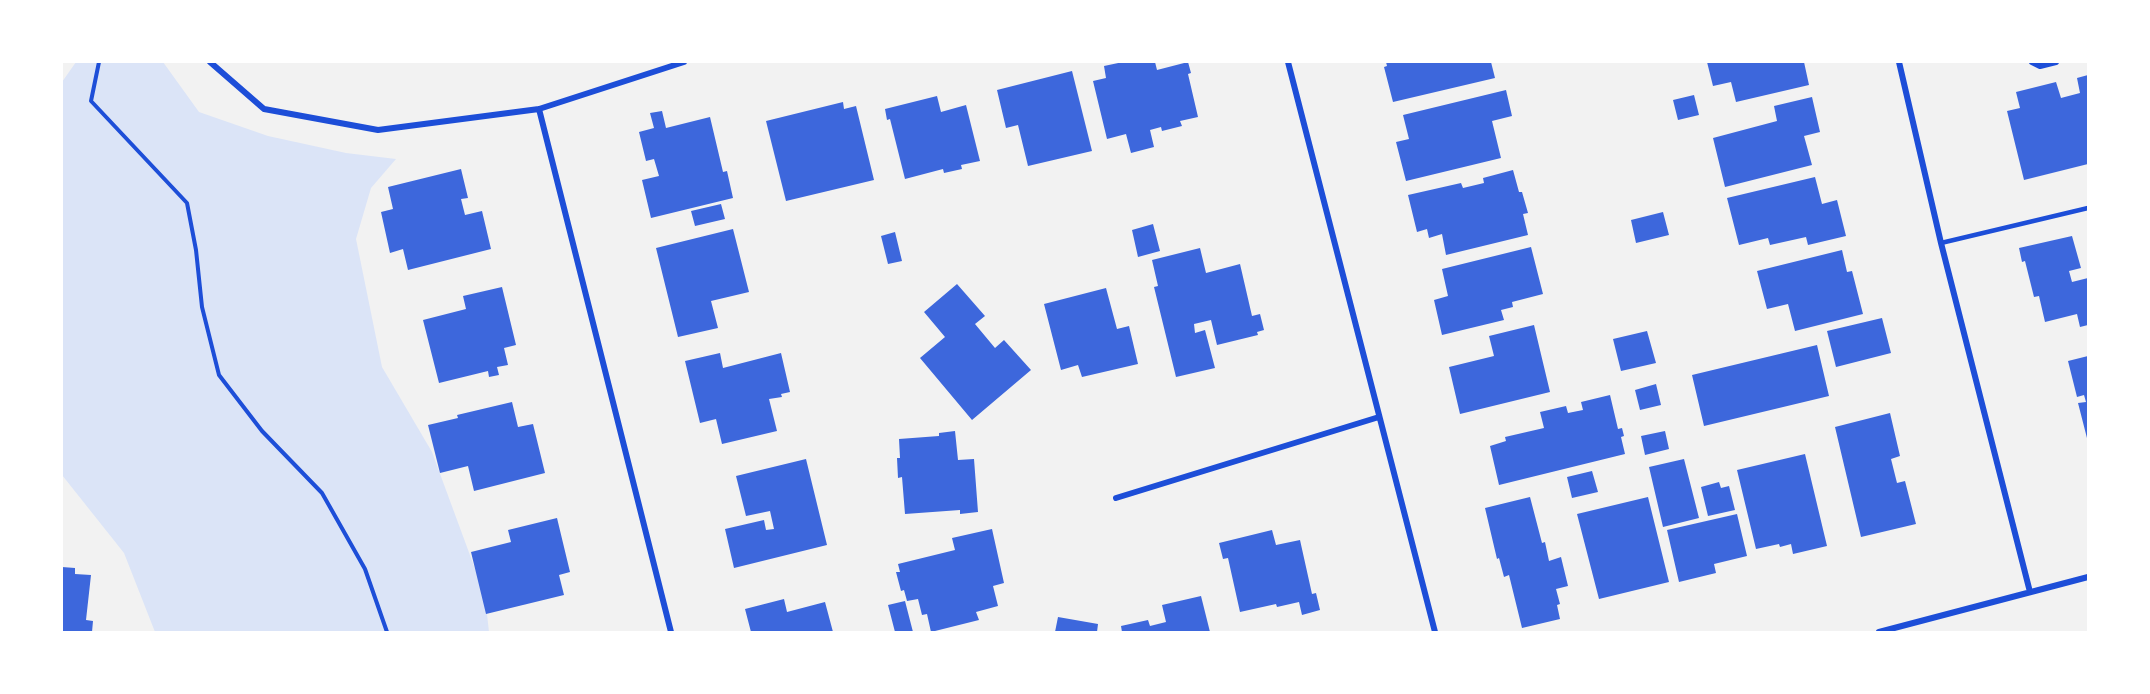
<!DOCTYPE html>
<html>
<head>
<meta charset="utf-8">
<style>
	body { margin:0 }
	#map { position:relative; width:2150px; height:694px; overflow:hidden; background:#f2f2f2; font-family:"Open Sans",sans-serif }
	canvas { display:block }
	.frame { position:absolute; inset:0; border:63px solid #fff; pointer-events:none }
</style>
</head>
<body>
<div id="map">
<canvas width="2150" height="694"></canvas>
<div class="frame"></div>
</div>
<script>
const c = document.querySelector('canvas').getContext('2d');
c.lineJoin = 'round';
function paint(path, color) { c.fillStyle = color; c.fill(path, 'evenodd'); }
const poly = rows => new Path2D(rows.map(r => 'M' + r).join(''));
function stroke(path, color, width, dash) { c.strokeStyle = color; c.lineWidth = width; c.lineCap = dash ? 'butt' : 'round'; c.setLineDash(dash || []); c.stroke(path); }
paint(poly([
	[76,62,163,62,199,112,268,136,346,153,396,159,371,188,356,239,382,367,432,452,485,596,489,632,155,632,124,553,62,475,62,82]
]), '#dbe4f7');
paint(poly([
	[1123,62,1155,62,1157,70,1188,62,1191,73,1188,74,1198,117,1180,121,1182,126,1162,131,1161,127,1150,130,1154,147,1131,153,1126,134,1107,139,1093,81,1106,78,1104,66],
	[1386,62,1491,62,1495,78,1393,102,1384,67,1387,66],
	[1707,62,1804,62,1809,85,1736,102,1731,82,1713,86],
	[1072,71,1092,151,1028,166,1018,125,1006,128,997,90],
	[2088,75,2088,164,2024,180,2007,111,2020,108,2016,92,2056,82,2061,98,2080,93,2077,78],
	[1506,90,1512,116,1492,121,1501,158,1406,181,1396,142,1409,139,1403,115],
	[1694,95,1699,115,1678,120,1673,100],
	[937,96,941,112,966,105,980,161,961,165,962,169,944,173,943,169,905,179,890,119,887,120,885,109],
	[1812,97,1820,132,1804,136,1812,165,1725,187,1713,138,1777,121,1774,106],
	[843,102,844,109,856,106,874,180,786,201,766,121],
	[662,111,666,128,710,117,723,172,727,171,733,198,651,218,642,180,659,176,654,159,646,161,639,132,654,128,650,113],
	[461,169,468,198,461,199,465,215,482,211,491,249,408,270,403,249,390,253,381,212,393,209,388,187],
	[1513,170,1519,192,1522,192,1528,213,1523,214,1528,235,1446,255,1442,234,1429,238,1427,229,1417,232,1408,195,1461,183,1463,188,1484,183,1483,178],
	[1815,177,1822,204,1837,200,1846,236,1808,245,1806,237,1770,245,1768,238,1739,245,1727,198],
	[721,204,725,219,695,226,691,211],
	[1663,212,1669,235,1636,243,1631,220],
	[1153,224,1160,251,1138,257,1132,230],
	[733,229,749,292,711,301,718,328,678,337,656,248],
	[895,232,902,261,888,264,881,236],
	[2072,236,2081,268,2069,271,2072,282,2088,278,2088,325,2080,327,2077,314,2045,322,2039,296,2034,297,2025,261,2022,262,2019,248],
	[1531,247,1543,294,1512,302,1513,307,1501,310,1504,320,1442,335,1434,300,1448,296,1442,269],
	[1200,248,1206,273,1240,264,1252,316,1260,314,1264,330,1257,332,1258,335,1217,345,1211,320,1194,324,1195,333,1205,330,1215,368,1176,377,1154,287,1158,286,1152,260],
	[1842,250,1847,272,1852,271,1863,314,1795,331,1788,304,1767,309,1757,271],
	[957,284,985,316,975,324,995,348,1004,340,1031,370,972,420,920,358,945,337,924,312],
	[502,287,516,345,504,348,508,365,497,367,499,375,489,377,488,371,439,383,423,320,466,309,463,296],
	[1106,288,1117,329,1129,326,1138,364,1082,377,1078,365,1061,370,1044,304],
	[1882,318,1891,353,1836,367,1827,331],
	[1534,325,1550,392,1460,414,1449,367,1494,356,1489,336],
	[1647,331,1656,363,1621,371,1613,339],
	[1817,345,1829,396,1704,426,1692,375],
	[720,353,723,368,781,353,790,392,781,394,782,397,769,399,777,431,722,444,716,419,700,423,685,361],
	[2088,356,2088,442,2078,403,2086,402,2084,395,2077,397,2068,361],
	[1656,384,1661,405,1640,410,1635,390],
	[1610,395,1618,429,1622,428,1624,436,1621,437,1625,454,1499,485,1490,446,1506,441,1505,437,1544,428,1540,412,1566,406,1568,413,1583,410,1581,402],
	[512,402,518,427,533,424,545,473,474,491,468,466,440,473,428,425,458,418,457,415],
	[1890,413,1900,456,1891,459,1897,483,1905,481,1916,524,1861,537,1835,427],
	[955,431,958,460,974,459,978,512,960,514,960,510,905,514,902,477,898,478,897,458,900,458,899,439,939,436,939,433],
	[1665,431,1669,449,1645,455,1641,436],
	[1805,454,1827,546,1793,554,1791,544,1780,547,1779,544,1756,549,1737,470],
	[806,459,827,545,734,568,725,529,764,520,766,530,774,529,770,511,746,516,736,476],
	[1684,459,1699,518,1663,527,1649,467],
	[1592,471,1598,492,1572,498,1567,477],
	[1719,482,1721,488,1729,486,1735,510,1708,516,1701,487],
	[1530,497,1542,543,1545,542,1549,561,1561,557,1568,586,1556,589,1560,604,1557,605,1560,619,1522,628,1509,575,1504,577,1499,558,1497,559,1485,508],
	[1648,497,1669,582,1599,599,1577,514],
	[1737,514,1747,556,1714,564,1716,573,1679,582,1667,530],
	[557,518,570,572,559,575,564,595,486,614,471,552,511,542,508,530],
	[992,529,1004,583,993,586,998,606,976,612,979,620,931,632,927,614,922,615,918,599,907,601,904,590,901,591,896,572,900,572,898,564,955,550,952,538],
	[1272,530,1276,545,1300,540,1312,594,1316,593,1320,610,1302,615,1299,602,1277,607,1276,604,1240,612,1228,558,1223,559,1219,543],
	[62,567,75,568,75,574,91,575,86,620,93,621,92,632,62,632],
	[1201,596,1210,632,1122,632,1121,626,1148,620,1150,626,1166,622,1162,605],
	[784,599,787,612,825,602,833,632,751,632,745,609],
	[905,601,913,632,895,632,888,605],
	[1058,617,1098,624,1097,632,1055,632]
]), '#3d67dc');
stroke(poly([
	[99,62,91,101,187,203,196,250,202,307,219,375,262,431,322,493,365,569,387,632]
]), '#1d4ed8', 4);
stroke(poly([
	[1941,243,2088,208]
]), '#1d4ed8', 4.5);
stroke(poly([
	[210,62,264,109,378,130,539,109,684,62],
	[1288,62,1435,632],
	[1899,62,1941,243,2030,592],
	[2032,62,2040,66,2056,62],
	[539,109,671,632],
	[1116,498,1379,417],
	[1879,632,2088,577]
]), '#1d4ed8', 6);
</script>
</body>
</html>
